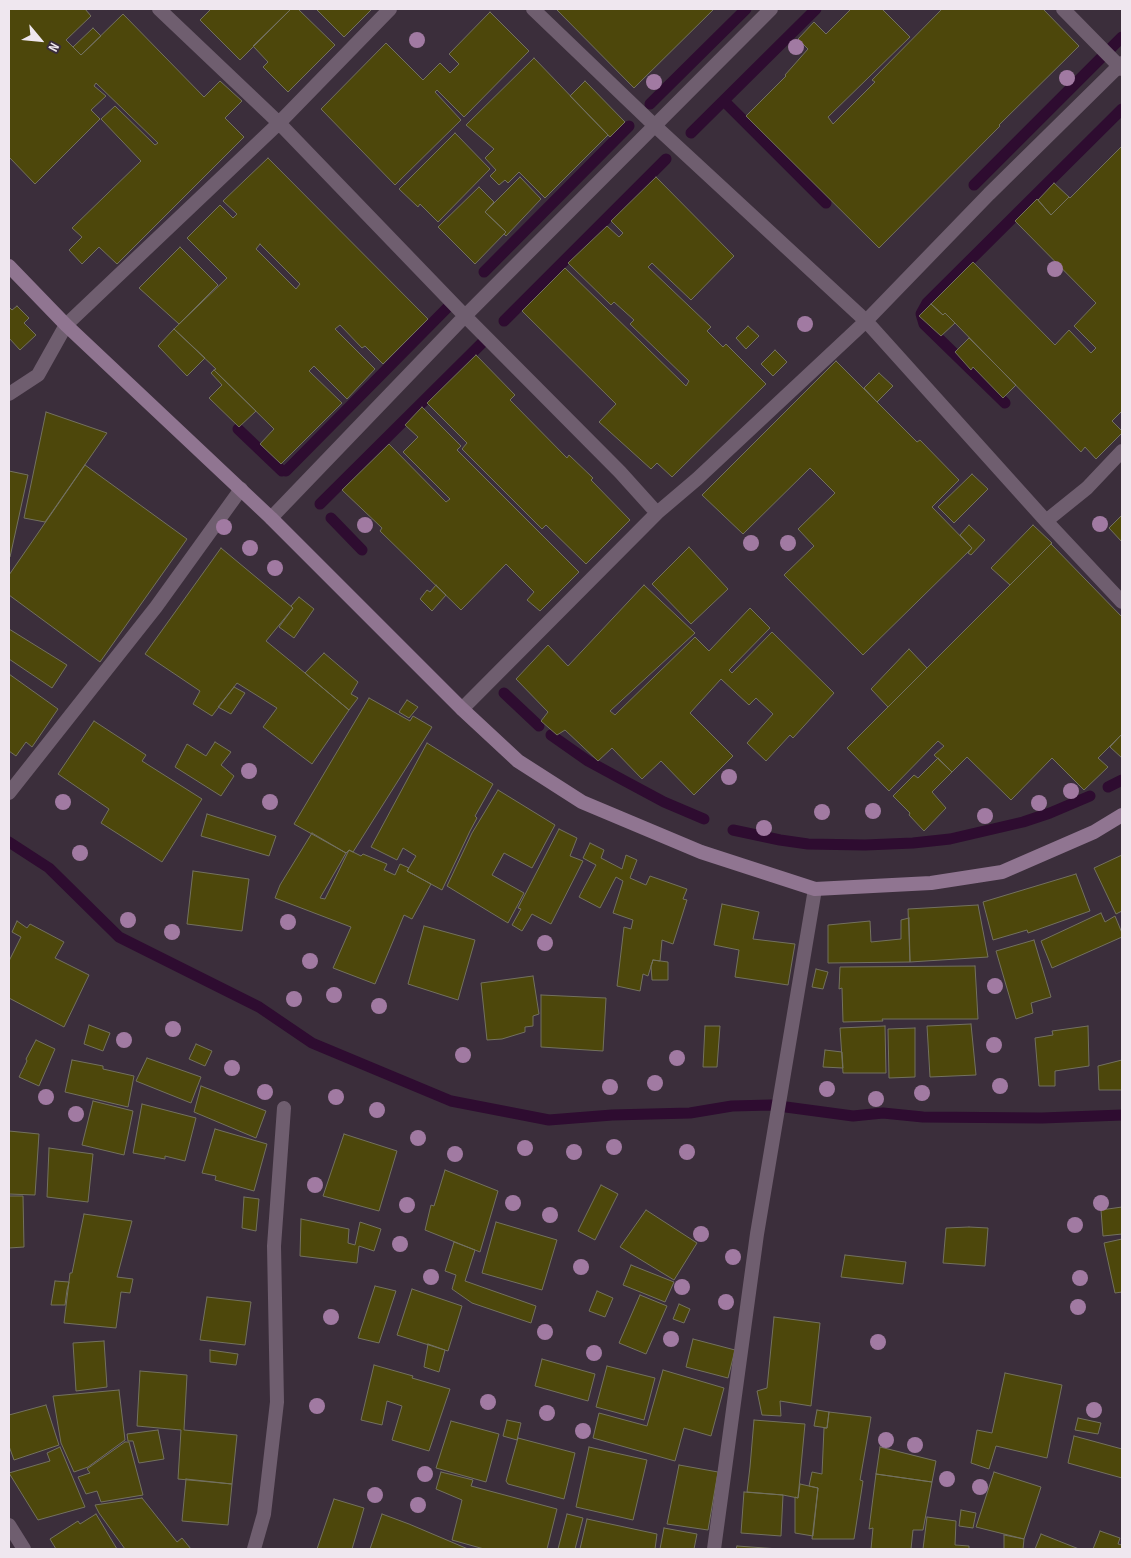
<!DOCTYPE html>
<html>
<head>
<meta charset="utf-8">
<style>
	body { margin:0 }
	#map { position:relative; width:1131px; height:1558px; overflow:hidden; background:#3b2e3b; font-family:"Sofia Sans Condensed",sans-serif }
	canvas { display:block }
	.frame { position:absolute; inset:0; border:10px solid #efe7ef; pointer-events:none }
	.north { position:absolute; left:15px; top:15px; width:50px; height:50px; -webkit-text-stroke:4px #3b2e3b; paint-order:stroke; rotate:118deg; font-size:14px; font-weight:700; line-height:20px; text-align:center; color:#efe7ef }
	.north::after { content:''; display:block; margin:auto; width:18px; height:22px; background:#efe7ef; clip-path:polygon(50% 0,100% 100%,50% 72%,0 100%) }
</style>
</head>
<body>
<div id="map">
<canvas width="1131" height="1558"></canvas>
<div class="frame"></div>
<div class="north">N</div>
</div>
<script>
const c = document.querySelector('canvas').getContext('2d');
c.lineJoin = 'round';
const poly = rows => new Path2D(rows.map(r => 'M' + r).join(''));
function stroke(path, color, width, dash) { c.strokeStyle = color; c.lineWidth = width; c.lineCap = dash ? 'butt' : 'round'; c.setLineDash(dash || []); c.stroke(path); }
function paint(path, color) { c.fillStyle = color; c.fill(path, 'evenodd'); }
stroke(poly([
	[724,101,826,203],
	[650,104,746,9],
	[691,133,816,9],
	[974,185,1122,37],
	[484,272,629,126],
	[504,321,666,159],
	[1005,403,924,324,921,314,927,303,1122,109],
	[238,429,282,471],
	[286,471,448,307],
	[320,504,483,342],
	[331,518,362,550],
	[504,693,539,726],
	[551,735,588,761,623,780,664,802,704,819],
	[1108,787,1122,780],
	[733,830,780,840,808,844,865,845,913,843,950,839,1023,822,1050,813,1090,796],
	[9,842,49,868,119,937,259,1007,312,1043,451,1101,549,1120,612,1115,690,1113,732,1106,771,1105,853,1116,883,1113,923,1117,1042,1118,1122,1115]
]), '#2e0c30', 11);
const building = poly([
	[9,9,85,9,91,16,66,40,81,55,123,14,204,97,220,81,242,101,225,118,244,137,117,264,99,247,82,264,69,250,82,237,72,228,141,161,101,119,115,106,155,145,158,143,96,83,94,86,106,96,91,110,100,119,35,184,9,157,9,9],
	[211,9,291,9,240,60,200,20,211,9],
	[291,9,298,9,335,45,288,92,263,67,268,62,253,46,291,9],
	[316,9,372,9,344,37,316,9],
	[556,9,714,9,634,88,556,9],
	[851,9,882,9,910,37,828,117,833,124,875,82,872,80,942,9,1043,9,1079,46,999,125,1000,126,879,248,746,116,786,76,785,75,808,49,798,39,814,22,826,34,851,9],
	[490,12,529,51,464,117,437,90,435,92,461,120,395,185,321,109,386,43,423,80,440,63,450,73,459,64,449,54,490,12],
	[93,28,101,36,81,55,73,47,93,28],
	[534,58,608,135,545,198,519,172,508,183,505,180,499,185,490,176,496,170,485,158,494,149,466,125,534,58],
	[585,81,625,122,610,137,570,96,585,81],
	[455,133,490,169,438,222,420,204,418,207,399,189,455,133],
	[1122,146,1122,411,1112,421,1122,431,1122,433,1096,459,1085,447,1081,452,955,323,945,313,943,315,931,304,973,262,1055,345,1069,330,1091,353,1096,348,1074,326,1096,303,1015,221,1037,199,1051,215,1069,197,1070,198,1122,146],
	[268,158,428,319,383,364,365,346,362,348,340,325,335,329,375,369,347,399,314,366,309,371,342,403,281,464,260,444,274,429,214,370,216,369,174,329,227,278,187,238,220,205,233,218,237,214,223,201,268,158],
	[260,244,300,284,296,289,256,249,260,244],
	[520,177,541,199,506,236,504,234,506,232,485,212,520,177],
	[656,177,734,256,691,300,652,263,648,267,711,327,707,331,723,347,726,344,766,384,672,477,657,463,651,469,599,422,616,404,522,311,565,268,686,386,689,381,630,324,634,320,614,302,611,305,568,263,607,226,619,237,623,233,611,221,656,177],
	[1054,183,1069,197,1051,215,1038,200,1054,183],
	[479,187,494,202,485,212,506,232,475,264,438,227,479,187],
	[180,247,218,285,179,324,139,288,180,247],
	[931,304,943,315,945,313,955,323,941,336,919,316,931,304],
	[17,306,29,318,24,323,36,335,20,350,9,338,9,307,12,310,17,306],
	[748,326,759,336,746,349,736,338,748,326],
	[174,329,205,358,187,376,158,346,174,329],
	[969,338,1016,385,1003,398,973,367,971,370,955,352,969,338],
	[775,350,787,362,773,376,761,364,775,350],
	[476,355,515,395,510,400,567,458,569,455,593,478,591,480,630,520,586,564,546,525,542,529,462,449,467,443,427,403,476,355],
	[836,361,917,442,920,440,959,480,932,507,972,548,863,655,784,575,814,546,798,529,835,493,810,468,743,534,702,495,836,361],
	[214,370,256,411,239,427,209,398,222,385,211,373,214,370],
	[879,373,893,386,877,402,864,388,879,373],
	[422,407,461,446,457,450,579,572,540,611,527,600,534,592,506,564,461,610,380,531,382,528,342,490,389,444,446,502,450,499,403,452,418,437,405,425,422,407],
	[46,412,107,433,45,522,24,518,46,412],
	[85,465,187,539,100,662,9,595,9,575,85,465],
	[9,471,28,475,10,557,9,556,9,471],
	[972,474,988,489,954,523,938,507,972,474],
	[1122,515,1122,542,1109,528,1122,515],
	[969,525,985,540,971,555,968,553,972,548,960,535,969,525],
	[1033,525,1052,543,1010,585,991,568,1033,525],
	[1051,544,1122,617,1122,734,1098,758,1108,767,1084,790,1052,758,1011,800,967,757,952,772,934,755,944,746,938,741,889,791,847,748,1051,544],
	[689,547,728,589,691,624,652,584,689,547],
	[221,548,293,608,266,641,305,673,349,710,312,764,263,727,277,708,237,683,212,716,193,704,200,691,145,654,221,548],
	[436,585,446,595,432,611,420,599,427,590,430,592,436,585],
	[644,585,695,633,610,711,615,715,695,637,709,651,750,608,770,628,729,670,732,673,772,632,834,693,793,738,790,735,766,761,747,743,773,714,756,698,749,705,721,679,690,713,733,756,694,795,661,761,642,779,612,748,598,761,565,730,557,735,541,721,548,712,516,679,548,645,568,666,644,585],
	[299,597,314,609,294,638,279,627,293,608,291,606,299,597],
	[9,629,67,665,52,688,9,659,9,629],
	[909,649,927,668,888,707,871,689,909,649],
	[324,653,358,682,351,694,358,698,349,710,305,673,324,653],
	[9,674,58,709,32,747,26,742,16,756,9,751,9,674],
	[234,687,245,693,231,714,218,707,234,687],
	[369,698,410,721,413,716,432,727,353,852,349,850,346,853,294,824,369,698],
	[407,700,418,707,409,718,399,712,407,700],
	[94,721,146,755,142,761,202,799,162,862,101,823,109,809,58,774,94,721],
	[1122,734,1122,758,1110,747,1122,734],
	[215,742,231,752,221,765,234,776,221,796,175,767,187,744,206,756,215,742],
	[427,743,493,784,475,816,477,818,470,831,442,890,407,871,416,856,403,848,397,860,371,847,427,743],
	[938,758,952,772,932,792,946,808,924,831,909,815,910,813,893,796,914,775,918,778,938,758],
	[498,790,555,825,532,868,504,853,492,875,524,893,508,923,447,886,472,833,498,790],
	[207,814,276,836,269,856,201,836,207,814],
	[559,829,577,838,570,856,583,861,551,924,532,914,522,931,512,925,521,909,518,908,559,829],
	[312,833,346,853,320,898,325,899,349,850,361,856,363,854,387,864,384,870,395,875,400,864,409,868,407,871,431,884,412,919,404,915,375,984,333,968,351,927,275,898,280,885,312,833],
	[590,843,604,850,601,858,622,869,626,855,637,860,630,878,646,885,650,876,687,889,683,899,687,900,673,944,662,940,660,961,653,960,648,976,643,974,640,991,617,986,624,927,631,929,633,920,613,913,623,881,616,877,600,908,579,897,596,865,583,858,590,843],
	[1122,855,1122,911,1116,914,1094,868,1122,855],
	[193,871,249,879,242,931,187,924,193,871],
	[1076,874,1090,911,1028,933,1027,930,993,940,983,902,1076,874],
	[722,904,759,912,753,939,795,944,788,985,735,977,739,950,714,945,722,904],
	[978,905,988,957,910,962,908,909,978,905],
	[1101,913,1105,922,1115,916,1122,933,1122,937,1052,968,1041,941,1101,913],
	[909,918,910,962,828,963,828,925,870,921,871,942,901,939,901,920,909,918],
	[17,921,27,928,30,924,64,942,55,958,89,975,64,1027,9,998,9,961,21,937,12,932,17,921],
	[424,926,475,940,458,1000,408,984,424,926],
	[1034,940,1051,997,1031,1003,1033,1013,1016,1019,996,951,1034,940],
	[653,960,668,962,668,980,652,980,651,966,653,960],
	[975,966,978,1019,882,1019,883,1021,843,1022,842,988,839,989,840,967,975,966],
	[816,969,828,972,823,989,812,987,816,969],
	[533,976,539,1014,533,1016,533,1026,525,1027,525,1032,502,1039,487,1040,481,983,533,976],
	[541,995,606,998,603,1051,541,1047,541,995],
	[971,1024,976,1075,930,1077,927,1026,971,1024],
	[89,1025,110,1033,103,1051,84,1044,89,1025],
	[705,1026,720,1026,717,1067,703,1067,705,1026],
	[885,1026,886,1073,843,1073,840,1028,885,1026],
	[1088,1026,1089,1066,1055,1071,1055,1086,1039,1086,1035,1038,1053,1035,1052,1031,1088,1026],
	[915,1028,915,1077,889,1078,888,1029,915,1028],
	[36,1040,55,1049,39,1086,19,1077,27,1061,26,1059,36,1040],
	[196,1044,212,1051,205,1066,189,1059,196,1044],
	[825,1050,842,1052,843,1068,823,1067,825,1050],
	[147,1058,201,1077,191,1103,136,1081,147,1058],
	[72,1060,103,1066,103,1069,134,1076,128,1107,65,1092,72,1060],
	[1122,1060,1122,1090,1099,1090,1098,1066,1122,1060],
	[201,1086,266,1111,256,1138,194,1112,201,1086],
	[93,1101,133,1111,124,1155,82,1145,93,1101],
	[142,1104,196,1118,185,1161,165,1156,165,1159,133,1153,142,1104],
	[215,1129,267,1144,254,1191,215,1180,216,1176,202,1173,215,1129],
	[9,1131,39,1134,35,1195,9,1194,9,1131],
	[344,1134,397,1151,379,1211,323,1196,344,1134],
	[49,1148,93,1154,88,1202,47,1197,49,1148],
	[445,1170,498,1191,480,1252,425,1230,431,1205,434,1206,445,1170],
	[601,1185,618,1194,595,1240,578,1231,601,1185],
	[9,1196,23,1196,24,1247,9,1248,9,1196],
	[244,1197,259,1199,256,1231,242,1228,244,1197],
	[1122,1207,1122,1234,1103,1236,1101,1210,1122,1207],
	[646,1210,697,1243,674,1280,620,1247,646,1210],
	[84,1214,132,1221,117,1277,133,1279,130,1293,121,1292,116,1328,64,1323,70,1273,72,1273,84,1214],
	[301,1219,349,1229,348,1243,355,1245,360,1222,381,1229,374,1251,359,1246,357,1263,300,1256,301,1219],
	[496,1222,557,1240,542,1290,482,1273,496,1222],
	[969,1227,988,1228,985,1266,943,1263,946,1228,969,1227],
	[1122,1239,1122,1292,1115,1293,1104,1243,1122,1239],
	[454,1242,475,1250,465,1281,536,1306,531,1323,472,1303,452,1289,456,1275,445,1271,454,1242],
	[845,1255,906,1262,903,1284,841,1277,845,1255],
	[631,1265,674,1282,665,1302,623,1285,631,1265],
	[55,1281,69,1282,67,1290,65,1305,51,1305,55,1281],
	[375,1286,396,1291,379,1343,358,1338,375,1286],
	[412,1289,462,1306,448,1351,397,1335,412,1289],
	[597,1291,613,1298,605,1317,589,1311,597,1291],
	[640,1295,667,1306,646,1354,619,1343,640,1295],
	[207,1297,251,1302,245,1345,200,1340,207,1297],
	[679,1304,690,1309,684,1323,673,1319,679,1304],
	[774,1317,820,1323,811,1406,780,1401,781,1416,762,1415,757,1391,767,1388,774,1317],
	[693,1339,735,1350,728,1378,686,1367,693,1339],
	[104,1341,107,1387,76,1391,73,1343,104,1341],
	[428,1344,445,1350,439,1372,424,1367,428,1344],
	[210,1350,238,1354,236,1365,210,1362,210,1350],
	[542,1359,595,1374,588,1401,535,1386,542,1359],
	[374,1365,413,1376,412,1378,450,1389,429,1451,392,1440,402,1406,387,1401,382,1425,361,1420,374,1365],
	[607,1366,655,1378,644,1420,596,1407,607,1366],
	[663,1370,724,1388,711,1436,684,1428,675,1461,593,1438,599,1413,647,1426,663,1370],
	[140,1371,187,1375,184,1430,237,1435,232,1484,178,1479,181,1430,137,1426,140,1371],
	[1005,1373,1062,1385,1047,1458,996,1446,989,1469,971,1463,977,1430,992,1433,1005,1373],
	[119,1390,125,1440,88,1467,74,1472,61,1443,53,1396,119,1390],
	[46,1405,59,1445,14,1460,9,1446,9,1415,46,1405],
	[817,1410,829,1412,827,1428,814,1426,817,1410],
	[829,1412,871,1417,860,1480,863,1481,854,1539,812,1539,818,1488,809,1486,812,1472,822,1474,824,1428,827,1428,829,1412],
	[1078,1418,1101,1423,1098,1434,1075,1430,1078,1418],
	[507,1420,521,1423,517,1440,503,1436,507,1420],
	[754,1420,805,1424,798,1498,783,1495,747,1492,750,1467,754,1420],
	[451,1421,499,1434,486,1482,436,1468,451,1421],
	[158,1430,164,1459,139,1463,133,1441,128,1441,127,1434,158,1430],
	[1074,1436,1122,1449,1122,1478,1068,1463,1074,1436],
	[518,1438,575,1453,564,1499,508,1484,506,1481,518,1438],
	[125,1442,129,1442,143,1495,101,1502,97,1491,86,1494,78,1477,90,1473,87,1469,125,1442],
	[60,1447,85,1507,38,1520,9,1473,50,1461,47,1453,60,1447],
	[589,1447,647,1460,633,1520,576,1507,589,1447],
	[880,1447,936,1461,932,1482,876,1474,880,1447],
	[679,1465,718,1472,708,1530,667,1524,679,1465],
	[441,1472,473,1480,471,1486,557,1509,547,1549,484,1549,452,1540,462,1500,436,1489,441,1472],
	[994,1472,1041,1487,1024,1539,976,1527,994,1472],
	[876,1474,932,1482,923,1530,913,1530,911,1549,871,1549,873,1528,869,1529,876,1474],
	[186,1479,232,1484,228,1525,182,1521,186,1479],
	[800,1484,818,1488,813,1536,795,1533,795,1497,798,1498,800,1484],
	[744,1492,783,1495,781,1536,741,1533,744,1492],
	[142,1498,177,1542,182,1538,191,1549,125,1549,99,1513,95,1505,142,1498],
	[334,1499,364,1508,352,1549,317,1549,334,1499],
	[961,1510,976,1513,973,1528,959,1526,961,1510],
	[96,1514,117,1549,56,1549,50,1539,78,1521,80,1524,96,1514],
	[382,1514,409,1524,468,1549,370,1549,382,1514],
	[567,1514,583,1518,575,1549,558,1549,567,1514],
	[927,1517,956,1521,955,1545,969,1546,969,1549,923,1549,927,1517],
	[587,1519,657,1534,655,1549,580,1549,587,1519],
	[664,1528,697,1534,694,1549,660,1549,664,1528],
	[1100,1531,1120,1538,1118,1544,1122,1545,1122,1549,1093,1549,1100,1531],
	[1041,1534,1079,1549,1035,1549,1041,1534],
	[1004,1535,1024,1539,1023,1549,1004,1549,1004,1535],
	[737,1546,779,1549,736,1549,737,1546]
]);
paint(building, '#4d470b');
stroke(building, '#73715f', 1);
stroke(poly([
	[159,9,279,123,465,316,620,472,657,513],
	[533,9,654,125,866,321,1046,521,1122,602],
	[1063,9,1122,69],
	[9,394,38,375,66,325,279,123,390,9],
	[271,518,465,316,771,9],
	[1046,521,1087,488,1122,451],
	[462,709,657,513,697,479,866,321,989,194,1122,63],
	[9,793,156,607,241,489],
	[9,1525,24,1549],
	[254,1549,264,1514,277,1402,274,1246,284,1108],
	[714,1549,757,1234,815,889]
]), '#6f5e6f', 14);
stroke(poly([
	[9,266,66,325,271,518,462,709,518,761,582,802,701,852,815,889,931,883,1002,872,1094,832,1122,815]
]), '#907591', 14);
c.fillStyle = '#a17aa2';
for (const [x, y] of [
	[417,40],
	[796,47],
	[1067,78],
	[654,82],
	[1055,269],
	[805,324],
	[1100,524],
	[365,525],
	[224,527],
	[751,543],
	[788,543],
	[250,548],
	[275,568],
	[249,771],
	[729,777],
	[1071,791],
	[63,802],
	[270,802],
	[1039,803],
	[873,811],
	[822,812],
	[985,816],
	[764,828],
	[80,853],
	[128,920],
	[288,922],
	[172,932],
	[545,943],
	[310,961],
	[995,986],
	[334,995],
	[294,999],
	[379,1006],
	[173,1029],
	[124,1040],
	[994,1045],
	[463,1055],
	[677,1058],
	[232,1068],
	[655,1083],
	[1000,1086],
	[610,1087],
	[827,1089],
	[265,1092],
	[922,1093],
	[46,1097],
	[336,1097],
	[876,1099],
	[377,1110],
	[76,1114],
	[418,1138],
	[614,1147],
	[525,1148],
	[574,1152],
	[687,1152],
	[455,1154],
	[315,1185],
	[513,1203],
	[1101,1203],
	[407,1205],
	[550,1215],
	[1075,1225],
	[701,1234],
	[400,1244],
	[733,1257],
	[581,1267],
	[431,1277],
	[1080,1278],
	[682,1287],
	[726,1302],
	[1078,1307],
	[331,1317],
	[545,1332],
	[671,1339],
	[878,1342],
	[594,1353],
	[488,1402],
	[317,1406],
	[1094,1410],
	[547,1413],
	[583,1431],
	[886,1440],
	[915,1445],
	[425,1474],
	[947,1479],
	[980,1487],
	[375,1495],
	[418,1505]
]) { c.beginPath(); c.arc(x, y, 8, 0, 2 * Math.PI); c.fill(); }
</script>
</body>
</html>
